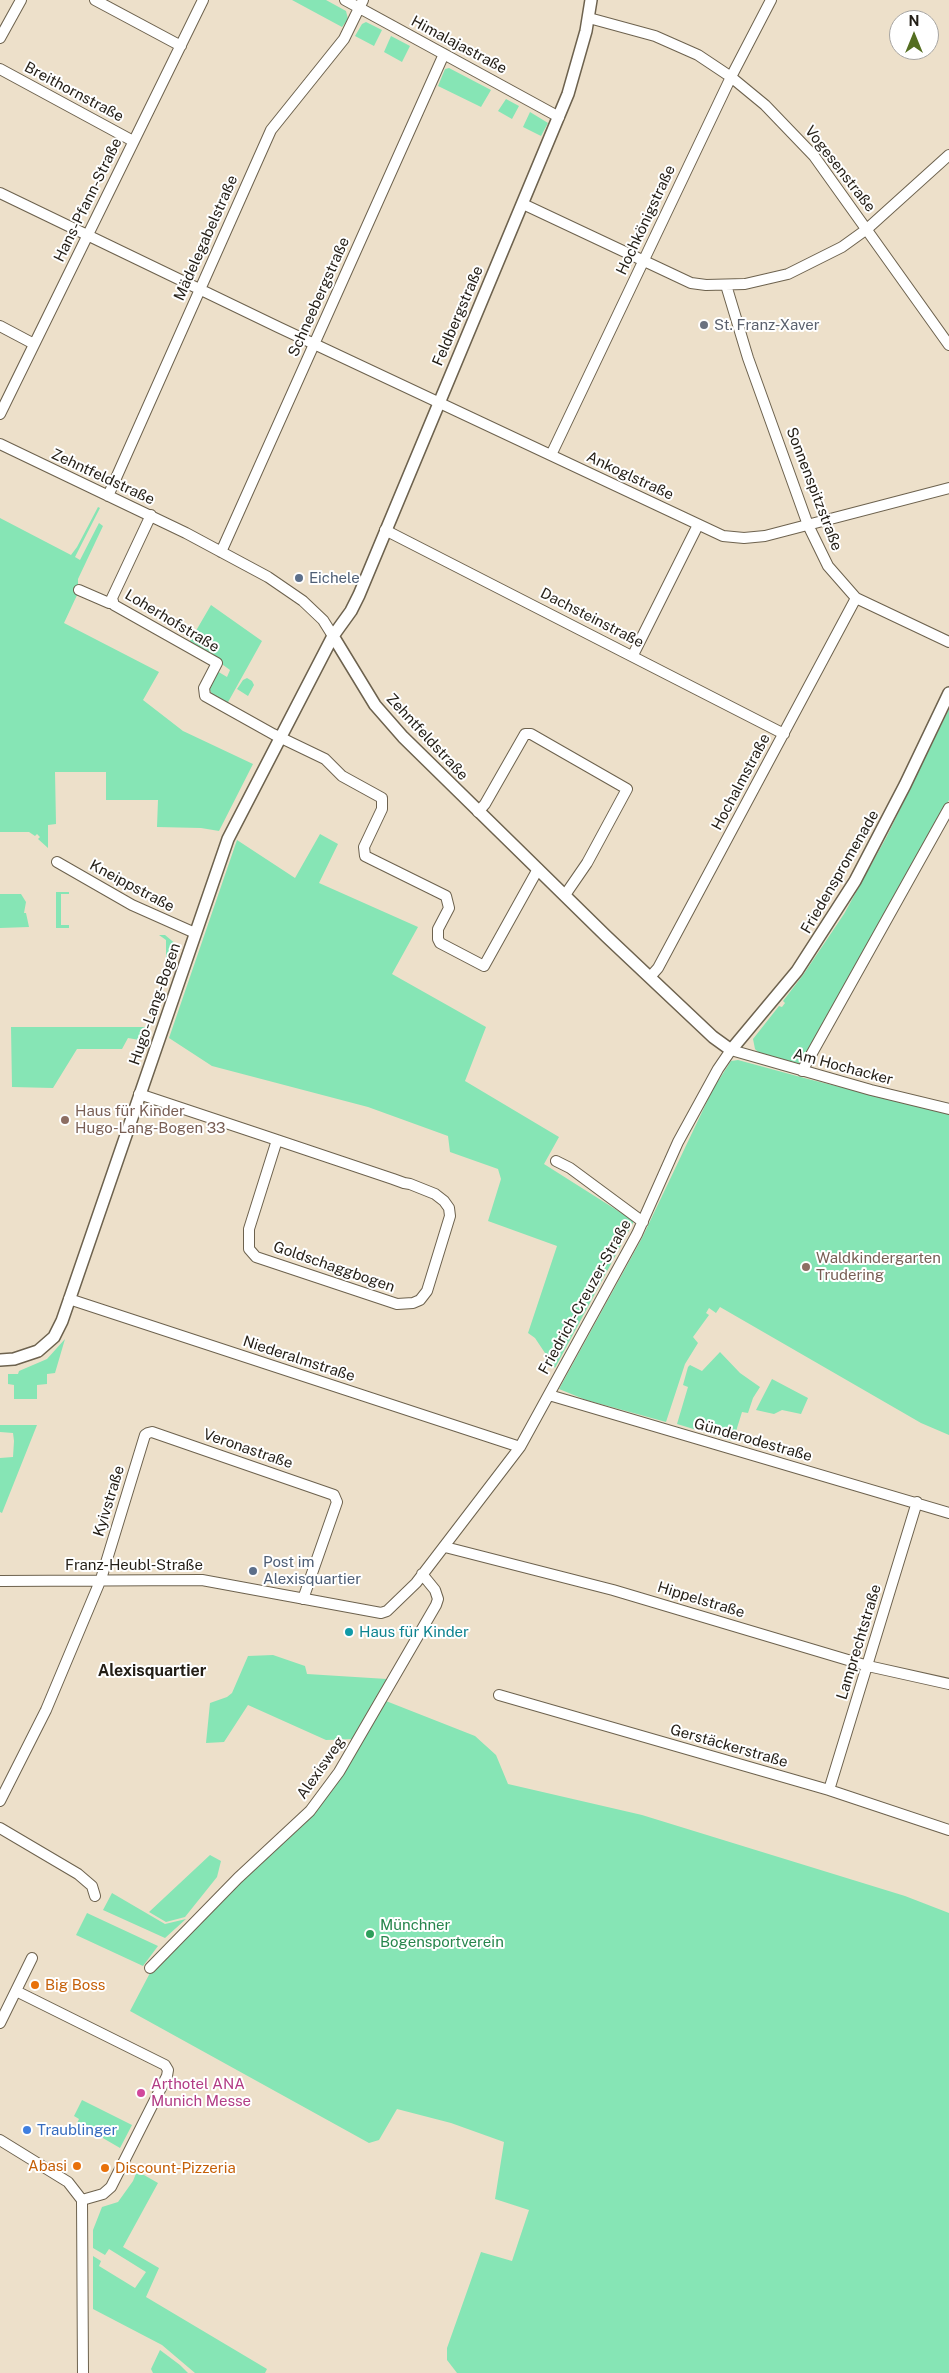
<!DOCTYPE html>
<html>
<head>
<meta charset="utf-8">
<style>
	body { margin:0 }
	#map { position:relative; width:949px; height:2373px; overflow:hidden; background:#ede0ca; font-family:"Public Sans",sans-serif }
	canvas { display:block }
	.north { position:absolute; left:889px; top:10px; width:50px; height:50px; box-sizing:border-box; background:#fff; border:1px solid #a7a5a2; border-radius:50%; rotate:0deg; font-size:14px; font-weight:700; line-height:20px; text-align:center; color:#231e16 }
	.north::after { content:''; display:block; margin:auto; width:18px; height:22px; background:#546e21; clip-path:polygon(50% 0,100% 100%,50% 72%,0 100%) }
</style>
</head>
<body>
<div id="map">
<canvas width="949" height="2373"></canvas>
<div class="north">N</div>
</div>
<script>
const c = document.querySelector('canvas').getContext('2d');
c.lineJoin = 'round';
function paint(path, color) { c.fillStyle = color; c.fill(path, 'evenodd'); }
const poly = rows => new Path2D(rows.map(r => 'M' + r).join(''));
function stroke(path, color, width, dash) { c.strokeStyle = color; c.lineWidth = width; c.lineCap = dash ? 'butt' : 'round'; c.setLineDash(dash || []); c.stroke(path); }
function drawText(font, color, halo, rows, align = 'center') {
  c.font = font + ' "Public Sans",sans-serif'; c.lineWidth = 4; c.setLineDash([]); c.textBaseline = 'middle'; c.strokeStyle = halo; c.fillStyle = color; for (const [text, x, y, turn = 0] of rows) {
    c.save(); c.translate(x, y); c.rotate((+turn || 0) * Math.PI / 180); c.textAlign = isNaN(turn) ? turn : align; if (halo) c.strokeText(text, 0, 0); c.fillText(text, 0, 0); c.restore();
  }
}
paint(poly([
	[292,0,326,0,346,11,348,19,342,27],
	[366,22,382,30,374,46,355,36,362,24],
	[391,36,410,46,402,62,384,52],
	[449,68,491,90,481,107,438,86,445,69],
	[506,99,519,106,512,119,498,111],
	[530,112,548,123,541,136,523,127],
	[98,507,100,508,75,557,80,560,99,523,103,526,78,579,78,593,64,623,159,672,143,700,183,731,253,764,219,831,201,828,157,827,158,800,106,800,106,772,55,772,56,824,48,825,48,848,38,839,40,837,37,834,35,836,29,832,0,832,0,518,71,555,77,547],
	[211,605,262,641,227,704,213,696,209,688,217,671,227,677,230,670,190,641],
	[247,678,252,681,254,685,248,696,237,689,243,680],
	[949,709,949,800,801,1064,759,1053,755,1049,753,1039,779,1006,782,1007,785,1003,783,1001,803,975,844,914,887,836],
	[320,834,338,844,319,883,418,927,392,974,486,1027,465,1081,559,1137,544,1164,634,1221,555,1368,535,1338,528,1333,557,1246,488,1221,501,1179,498,1169,450,1152,448,1136,368,1107,212,1066,169,1038,237,840,295,878],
	[56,892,69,892,69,894,61,894,61,925,69,925,69,928,56,928],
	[0,894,21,894,26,902,24,913,26,913,29,927,0,928],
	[159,935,165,935,177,945,171,961,166,962,166,940],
	[11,1027,150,1027,145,1041,128,1038,122,1049,77,1049,53,1088,12,1087],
	[738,1060,808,1079,949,1114,949,1435,921,1423,720,1307,716,1313,709,1308,706,1313,709,1315,693,1337,698,1343,685,1364,666,1422,586,1400,559,1389,642,1238,713,1089,731,1061],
	[65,1339,55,1373,47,1374,47,1384,37,1385,37,1399,14,1399,14,1385,8,1384,8,1374,18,1374,19,1371,47,1359],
	[720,1352,740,1373,760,1387,753,1398,748,1413,742,1412,733,1441,677,1424,688,1387,683,1385,688,1367,690,1365,702,1371],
	[772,1379,808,1398,801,1414,782,1410,774,1414,756,1410],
	[0,1425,37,1425,2,1513,0,1512,0,1458,13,1457,14,1441,13,1433,0,1432],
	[273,1655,305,1666,307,1674,387,1679,353,1739,326,1740,248,1705,224,1742,206,1743,210,1703,227,1697,232,1693,248,1656],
	[386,1701,475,1736,496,1755,508,1784,642,1815,905,1896,949,1913,949,2373,457,2373,447,2360,447,2348,481,2252,512,2261,529,2210,495,2199,504,2142,451,2123,397,2109,379,2140,369,2143,130,2011,151,1971,173,1945,312,1813,332,1791],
	[210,1855,221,1861,217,1877,185,1917,166,1922,149,1912],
	[112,1893,165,1924,186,1919,165,1938,103,1910],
	[87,1913,158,1946,143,1966,76,1935],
	[82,2100,132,2125,120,2148,77,2123,79,2119,74,2116],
	[137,2171,158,2183,123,2247,159,2268,146,2297,267,2369,265,2373,195,2373,162,2345,93,2309,93,2256,101,2261,99,2266,135,2288,146,2272,109,2249,105,2255,93,2248,93,2230,102,2207,118,2202,133,2181],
	[160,2350,180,2365,188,2373,153,2373,151,2369]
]), '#86e5b5');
const minor = poly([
	[95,0,181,46],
	[345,0,559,117],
	[589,18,655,36,698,55,731,77,765,105,814,156,949,345],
	[0,38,21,0],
	[0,69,133,141],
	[0,193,278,327,723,536,744,538,765,536,949,488],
	[523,204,691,283,706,285,745,284,788,274,842,247,867,229,949,155],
	[726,285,748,358,808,525,828,566,856,598,949,642],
	[0,326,34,344],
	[0,414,203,0],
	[0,444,186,533,268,577,303,601,323,620,333,636],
	[551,455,731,77,771,0],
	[108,496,271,130,344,39,363,0],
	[151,515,112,598,114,605,217,663,204,688,205,696,273,734,325,759,342,776,382,798,382,809,364,847,365,856,446,896,449,908,438,929,438,939,440,943,484,966,538,869],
	[385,530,784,734],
	[221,552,444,54],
	[79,590,109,603,113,602],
	[633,655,698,525],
	[478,812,485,804,525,734,531,734,627,789,587,863,565,895],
	[57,862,132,905,195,933],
	[650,977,658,968,856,598],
	[802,1071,949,808],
	[139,1094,262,1135,393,1179,404,1183,410,1184,435,1194,444,1201,449,1208,450,1216,427,1291,420,1300,413,1303,397,1304,256,1257,249,1249,249,1229,277,1140],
	[556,1161,570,1168,643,1222],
	[69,1299,520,1447],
	[549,1395,949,1513],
	[445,1547,613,1590,868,1666,949,1684],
	[0,1581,202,1580,381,1613,387,1611,416,1583,520,1447,637,1234,678,1142,718,1069,731,1050,871,1090,949,1109],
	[499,1695,829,1790,949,1830],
	[829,1790,917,1502],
	[0,1801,46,1710,101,1579,145,1435,148,1433,152,1432,334,1495,337,1502,303,1599],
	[0,1828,78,1874,92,1886,95,1896],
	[150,1968,238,1878,310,1811,339,1772,436,1605,438,1599,435,1590,422,1574],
	[16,1991,165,2065,168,2070,167,2076,111,2187,103,2194,82,2200],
	[0,2023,32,1958],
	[0,2140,68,2182,82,2200,83,2373]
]);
const tertiary = poly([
	[333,636,375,705,403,737,606,936,713,1037,731,1050,797,971,855,881,905,785,949,693],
	[0,1360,14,1359,38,1351,54,1337,62,1321,228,839,333,636,351,611,359,595,568,94,586,31,591,0]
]);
stroke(minor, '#6d624e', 12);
stroke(tertiary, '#6d624e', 14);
stroke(minor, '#fff', 10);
stroke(tertiary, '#fff', 11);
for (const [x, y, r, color] of [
	[704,325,5,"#6b7280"],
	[299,578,5,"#5c6f8a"],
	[65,1120,5,"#8d6e63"],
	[806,1267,5,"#8d6e63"],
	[253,1571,5,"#5c6f8a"],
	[349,1632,5,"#0f9aa8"],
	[370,1934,5,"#2e9e5b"],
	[35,1985,5,"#e8710a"],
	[141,2093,5,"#d1479c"],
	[27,2130,5,"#3f7fe0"],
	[77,2166,5,"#e8710a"],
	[105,2168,5,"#e8710a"]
]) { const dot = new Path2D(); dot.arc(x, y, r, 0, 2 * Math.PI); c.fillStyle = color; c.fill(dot); stroke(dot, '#fff', 2); }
drawText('15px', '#231e16', '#fff', [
	["Himalajastraße",459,45,28],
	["Breithornstraße",74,92,28],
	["Vogesenstraße",840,169,52],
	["Hans-Pfann-Straße",88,200,-64],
	["Hochkönigstraße",646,220,-65],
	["Mädelegabelstraße",206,238,-66],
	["Schneebergstraße",319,297,-66],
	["Feldbergstraße",458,316,-67],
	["Ankoglstraße",630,476,25],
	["Zehntfeldstraße",103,477,25],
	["Sonnenspitzstraße",814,489,69],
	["Dachsteinstraße",592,618,27],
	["Loherhofstraße",172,621,31],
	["Zehntfeldstraße",427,737,47],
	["Hochalmstraße",741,782,-62],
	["Friedenspromenade",840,872,-60],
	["Kneippstraße",132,886,28],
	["Hugo-Lang-Bogen",155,1004,-71],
	["Am Hochacker",843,1067,15],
	["Goldschaggbogen",334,1267,19],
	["Friedrich-Creuzer-Straße",585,1297,-61],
	["Niederalmstraße",299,1359,18],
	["Günderodestraße",753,1440,16],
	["Veronastraße",248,1449,19],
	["Kyivstraße",109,1501,-73],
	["Franz-Heubl-Straße",134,1565],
	["Hippelstraße",701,1600,17],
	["Lamprechtstraße",859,1642,-73],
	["Gerstäckerstraße",729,1746,16],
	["Alexisweg",321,1768,-55]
]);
drawText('15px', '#5b616d', '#fff', [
	["St. Franz-Xaver",714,325]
], 'left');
drawText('15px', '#4e5e75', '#fff', [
	["Eichele",309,578],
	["Post im",263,1562],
	["Alexisquartier",263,1579]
], 'left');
drawText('15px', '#785e54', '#fff', [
	["Haus für Kinder",75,1111],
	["Hugo-Lang-Bogen 33",75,1128],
	["Waldkindergarten",816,1258],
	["Trudering",816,1275]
], 'left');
drawText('15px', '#0d838f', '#fff', [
	["Haus für Kinder",359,1632]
], 'left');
drawText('15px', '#27864d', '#fff', [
	["Münchner",380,1925],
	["Bogensportverein",380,1942]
], 'left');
drawText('15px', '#c56008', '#fff', [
	["Big Boss",45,1985],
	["Abasi",67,2166,"right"],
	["Discount-Pizzeria",115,2168]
], 'left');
drawText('15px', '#b23c85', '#fff', [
	["Arthotel ANA",151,2084],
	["Munich Messe",151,2101]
], 'left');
drawText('15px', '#366cbe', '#fff', [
	["Traublinger",37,2130]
], 'left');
drawText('bold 16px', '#231e16', '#fff', [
	["Alexisquartier",152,1671]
]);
</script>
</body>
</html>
